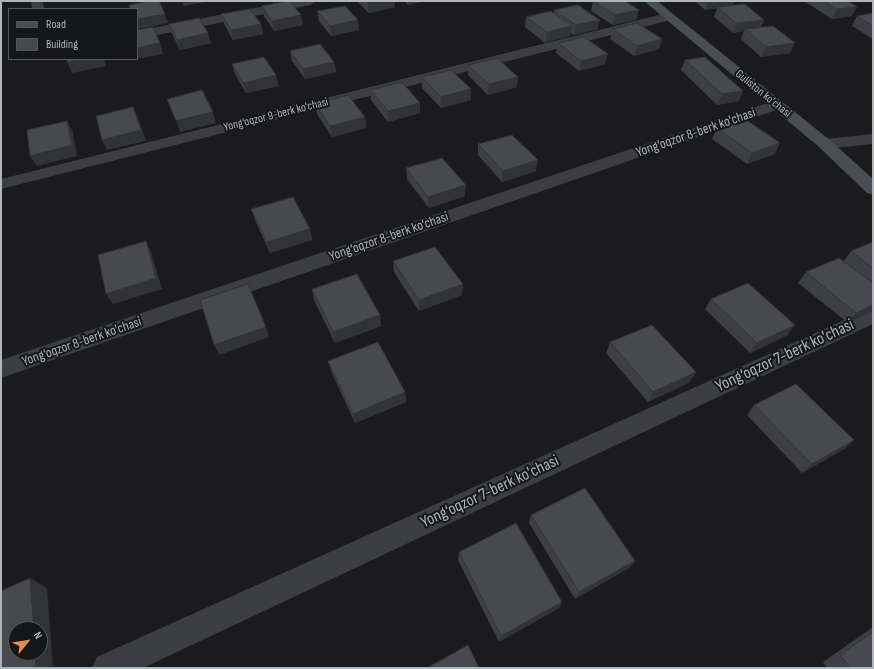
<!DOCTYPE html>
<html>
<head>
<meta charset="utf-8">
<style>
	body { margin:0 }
	#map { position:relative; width:874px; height:669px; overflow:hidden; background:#1b1b1d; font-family:"Sofia Sans Condensed",sans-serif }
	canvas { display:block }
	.frame { position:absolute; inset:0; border:2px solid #aeb5bb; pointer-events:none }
	.legend { position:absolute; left:8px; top:8px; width:130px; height:52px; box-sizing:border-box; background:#151618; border:1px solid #525659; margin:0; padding:5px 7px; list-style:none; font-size:12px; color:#aeb5bb }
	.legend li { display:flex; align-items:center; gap:8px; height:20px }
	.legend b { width:20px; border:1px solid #525659 }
	.north { position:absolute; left:8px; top:621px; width:40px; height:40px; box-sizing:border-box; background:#151618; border:1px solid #525659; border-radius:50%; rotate:60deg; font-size:11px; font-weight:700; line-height:16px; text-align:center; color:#aeb5bb }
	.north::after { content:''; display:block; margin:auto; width:14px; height:18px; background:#e78b48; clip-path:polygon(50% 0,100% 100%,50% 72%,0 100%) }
</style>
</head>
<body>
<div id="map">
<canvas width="874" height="669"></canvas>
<div class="frame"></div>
<ul class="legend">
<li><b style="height:5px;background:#4a4d51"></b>Road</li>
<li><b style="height:11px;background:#48494d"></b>Building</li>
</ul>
<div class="north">N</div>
</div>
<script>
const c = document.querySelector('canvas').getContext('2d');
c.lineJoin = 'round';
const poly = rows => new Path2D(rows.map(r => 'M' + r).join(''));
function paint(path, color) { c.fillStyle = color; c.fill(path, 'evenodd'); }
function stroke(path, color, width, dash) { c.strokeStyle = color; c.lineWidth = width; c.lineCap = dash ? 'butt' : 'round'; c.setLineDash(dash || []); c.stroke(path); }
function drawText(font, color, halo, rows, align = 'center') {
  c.font = font + ' "Sofia Sans Condensed",sans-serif'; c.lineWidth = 4; c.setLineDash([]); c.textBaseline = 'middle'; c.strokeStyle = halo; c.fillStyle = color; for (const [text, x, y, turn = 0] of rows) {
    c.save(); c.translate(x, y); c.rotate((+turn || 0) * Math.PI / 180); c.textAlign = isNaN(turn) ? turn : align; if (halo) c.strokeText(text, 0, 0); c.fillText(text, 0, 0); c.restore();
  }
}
paint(poly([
	[31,1,43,1,44,9,32,9,31,1],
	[291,1,316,1,310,5,137,39,137,31,291,1],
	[667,13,671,14,673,17,671,20,1,189,1,179,667,13],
	[777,100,782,102,785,105,782,108,1,378,1,360,777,100],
	[873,134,873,144,825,149,819,147,817,144,819,141,825,139,873,134],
	[873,307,873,324,143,668,92,668,97,657,873,307]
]), '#3c3e41');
paint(poly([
	[644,1,657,1,831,141,873,179,873,195,867,193,819,147,644,1]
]), '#4a4d51');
paint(poly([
	[357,1,394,1,395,7,369,13],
	[404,1,425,1,408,5],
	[593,1,639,10,636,20,613,25,591,11],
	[695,1,734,1,732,5,761,27,790,53,761,57,741,39,744,31,733,33,714,17,717,8,705,10],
	[804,1,848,1,852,16,832,19],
	[262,6,303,25,274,31,264,16],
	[554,10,598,29,574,35,571,33,570,36,545,43,525,27,526,17,554,13],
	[317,11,359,30,331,36,319,21],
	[873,13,873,39,852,26,857,16],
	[221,14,261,24,263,34,233,40,224,24],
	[169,24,211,43,180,50,172,34],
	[613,29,662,39,659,49,634,56,610,39],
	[558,43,605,64,579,71,556,53],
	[290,51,334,62,336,72,305,79,292,61],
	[685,60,739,101,717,105,681,70],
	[232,64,279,86,246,93,235,74],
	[468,65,517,87,488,95,468,75],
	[422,77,471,100,441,108,422,88],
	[370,90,420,113,388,122,371,100],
	[315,104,365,117,366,128,332,137,317,114],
	[717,128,775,154,747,164,712,139],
	[478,144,536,171,502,182,478,155],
	[406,168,465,196,429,208,407,179],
	[251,209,310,229,312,240,270,253,255,220],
	[873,242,873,311,848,323,798,283,806,272,844,261,851,251],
	[393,261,463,284,462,295,419,311,394,272],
	[312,289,381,326,335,343,314,300],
	[711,299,788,335,750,353,705,309],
	[610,342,690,382,648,402,606,353],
	[328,361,405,392,406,402,355,423,331,371],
	[754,405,854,440,844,449,802,473,747,415],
	[531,515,635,561,629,568,575,599,529,523],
	[459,552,562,602,559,608,499,642,458,560],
	[873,627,873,668,827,668,823,662]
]), '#3e3f42');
paint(poly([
	[182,1,211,1,183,6],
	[273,1,285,1,273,3],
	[377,1,394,1,395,7,369,13,368,3],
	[408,1,425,1,408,5],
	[708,1,734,1,732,7,717,7,717,8,705,10],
	[857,7,852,16,832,19,837,9],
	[639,10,636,20,613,25,615,15],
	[165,14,168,23,138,29,137,26,137,19],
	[301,15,303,25,274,31,272,21],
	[358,20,359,30,331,36,330,26],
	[600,20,598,29,574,35,576,25],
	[764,20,760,30,745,29,744,31,733,33,736,23],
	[261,24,263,34,233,40,231,30],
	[572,26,570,36,545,43,547,32],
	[208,33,211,43,180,50,177,40],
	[662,39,659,49,634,56,637,46],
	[160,43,163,54,131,60,131,59,137,59,137,48],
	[795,43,790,53,761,57,766,47],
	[608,54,605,64,579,71,581,61],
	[84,59,104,59,106,66,72,73,67,62],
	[334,62,336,72,305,79,303,69],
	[276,75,279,86,246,93,243,83],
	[518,77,517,87,488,95,489,84],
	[471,89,471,100,441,108,441,97],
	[743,91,739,101,717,105,722,94],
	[420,103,420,113,388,122,388,111],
	[133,107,138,118,146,141,107,150,102,140],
	[213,112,216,123,180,132,176,121],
	[365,117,366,128,332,137,330,126],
	[67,121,73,132,77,156,37,166,30,156],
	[780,143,775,154,747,164,752,153],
	[538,160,536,171,502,182,503,171],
	[466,185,465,196,429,208,428,197],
	[310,229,312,240,270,253,267,242],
	[146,241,151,252,162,289,113,304,106,294],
	[463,284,462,295,419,311,419,300],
	[873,305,873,311,848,323,856,313],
	[380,315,381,326,335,343,333,332],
	[795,325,788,335,750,353,757,343],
	[266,327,269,337,219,355,214,345],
	[696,372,690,382,648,402,653,392],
	[405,392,406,402,355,423,353,414],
	[854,440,844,449,802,473,812,464],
	[635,561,629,568,575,599,579,592],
	[30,578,47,588,53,668,36,668,35,653,40,653,40,629,34,629],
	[562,602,559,608,499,642,501,636]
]), '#323336');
const building = poly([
	[149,1,159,1,165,14,137,19,137,9,130,9,129,5,149,1],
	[288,1,290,1,301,15,272,21,262,6,288,1],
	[366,1,377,1,368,3,366,1],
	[593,1,625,1,639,10,615,15,593,1],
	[824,1,848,1,857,7,837,9,824,1],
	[745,4,764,20,736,23,717,7,745,4],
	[578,5,600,20,576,25,554,10,578,5],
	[345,6,358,20,330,26,317,11,345,6],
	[250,9,261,24,231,30,221,14,250,9],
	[551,11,572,26,547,32,526,17,551,11],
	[873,13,873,26,857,16,873,13],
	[199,18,208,33,177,40,169,24,199,18],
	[637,23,662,39,637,46,613,29,637,23],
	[773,26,795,43,766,47,745,29,773,26],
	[153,27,160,43,137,48,137,30,153,27],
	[584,37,608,54,581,61,558,43,584,37],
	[320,44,334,62,303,69,290,51,320,44],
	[264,57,276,75,243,83,232,64,264,57],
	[705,57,743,91,722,94,685,60,705,57],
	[497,58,518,77,489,84,468,65,497,58],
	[67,59,84,59,67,62,67,59],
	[451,70,471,89,441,97,422,77,451,70],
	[402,82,420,103,388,111,370,90,402,82],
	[202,90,213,112,176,121,167,99,202,90],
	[348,95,365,117,330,126,315,104,348,95],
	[133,107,141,130,102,140,96,116,133,107],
	[745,119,780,143,752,153,717,128,745,119],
	[67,121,72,145,30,156,27,130,67,121],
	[512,135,538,160,503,171,478,144,512,135],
	[442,158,466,185,428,197,406,168,442,158],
	[293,197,310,229,267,242,251,209,293,197],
	[146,241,156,278,106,294,98,255,146,241],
	[873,242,873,268,851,251,873,242],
	[435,247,463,284,419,300,393,261,435,247],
	[839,258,873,283,873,305,856,313,806,272,839,258],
	[357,274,380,315,333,332,312,289,357,274],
	[748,283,795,325,757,343,711,299,748,283],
	[248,284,266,327,214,345,200,300,248,284],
	[652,325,696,372,653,392,610,342,652,325],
	[378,342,405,392,353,414,328,361,378,342],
	[796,384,854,440,812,464,754,405,796,384],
	[585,488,635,561,579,592,531,515,585,488],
	[516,523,562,602,501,636,459,552,516,523],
	[30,578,34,629,16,629,16,653,35,653,36,668,1,668,1,591,30,578],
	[873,632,873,668,851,668,840,655,873,632],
	[468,645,479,668,427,668,468,645]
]);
paint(building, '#48494d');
stroke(building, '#323336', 1);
drawText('12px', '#aeb5bb', '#151618', [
	["Guliston ko'chasi",763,94,39],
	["Yong‘oqzor 9-berk ko'chasi",276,115,-14]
]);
drawText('14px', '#aeb5bb', '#151618', [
	["Yong‘oqzor 8-berk ko'chasi",696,133,-19],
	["Yong‘oqzor 8-berk ko'chasi",389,237,-19],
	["Yong‘oqzor 8-berk ko'chasi",82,342,-19]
]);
drawText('17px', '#aeb5bb', '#151618', [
	["Yong‘oqzor 7-berk ko'chasi",785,356,-25],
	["Yong‘oqzor 7-berk ko'chasi",490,492,-25]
]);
</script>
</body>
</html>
